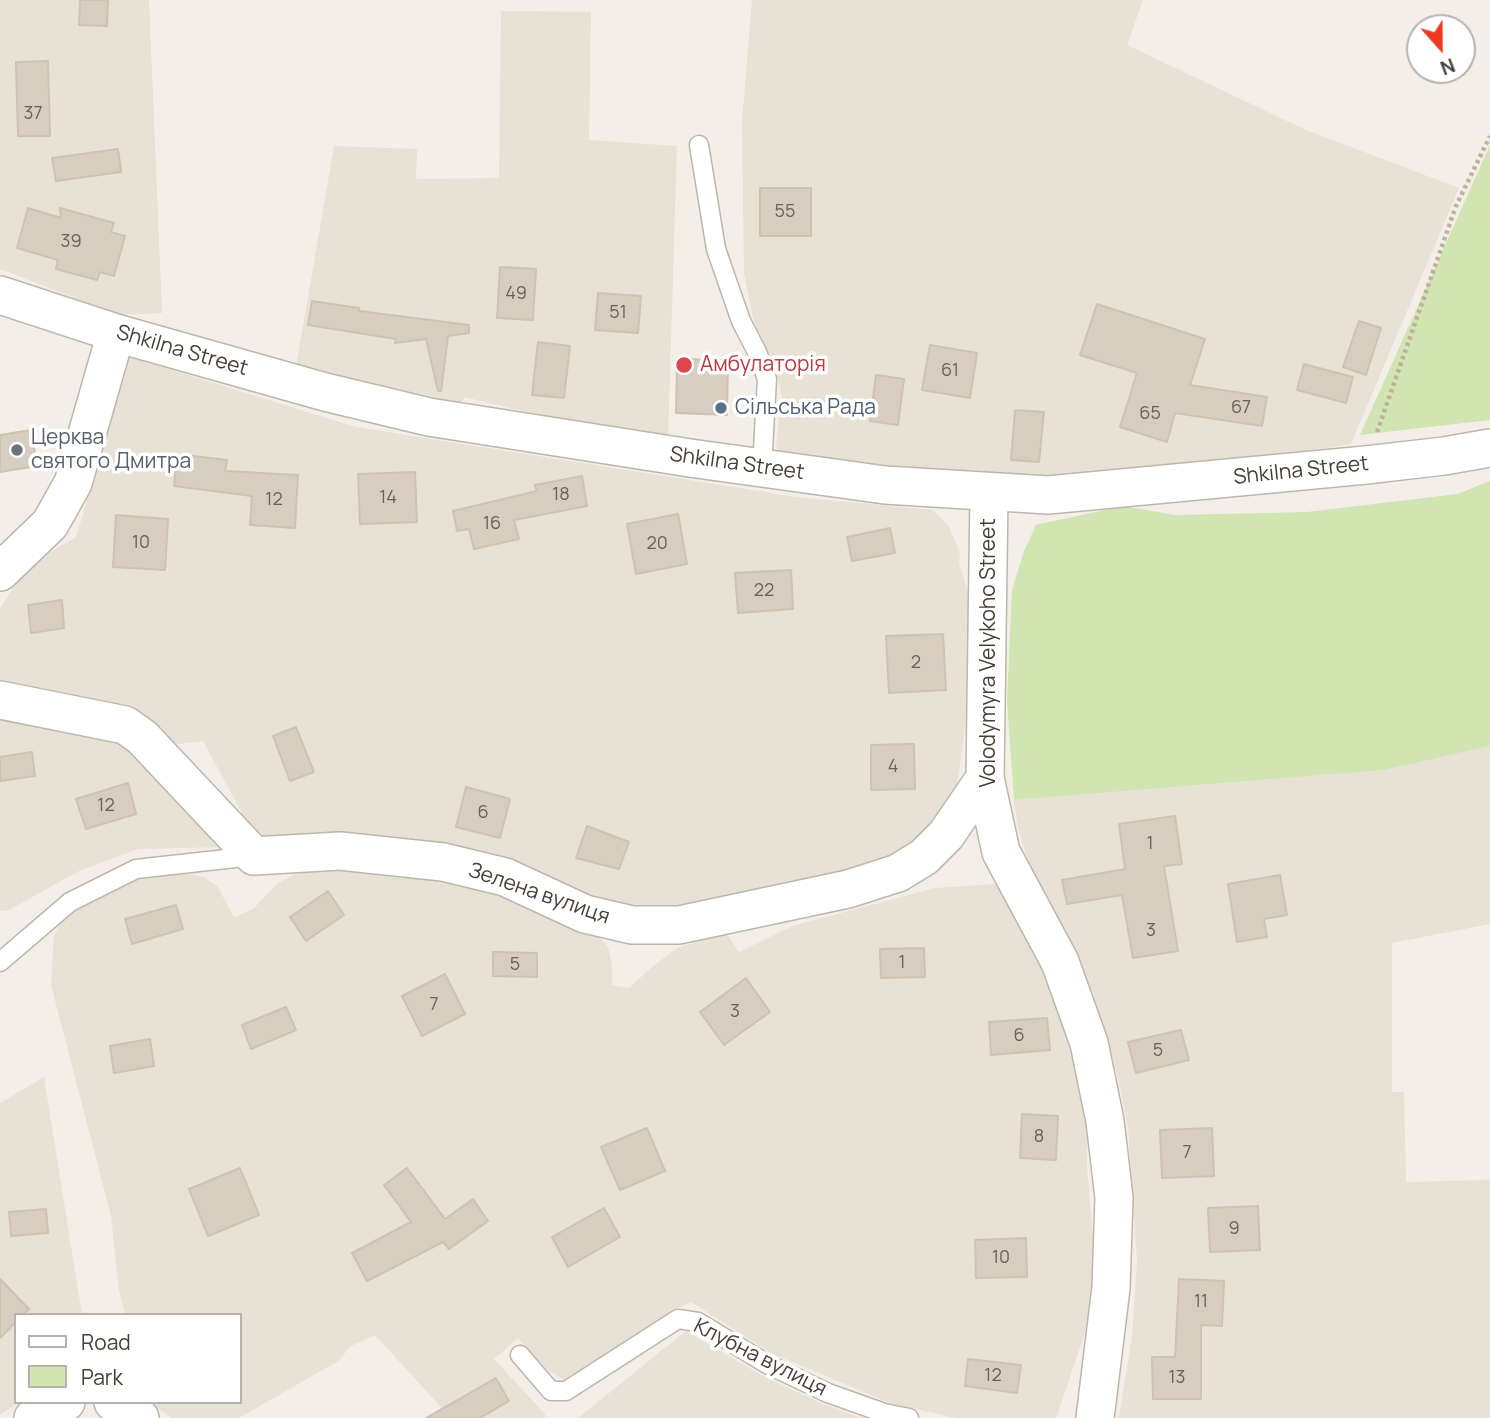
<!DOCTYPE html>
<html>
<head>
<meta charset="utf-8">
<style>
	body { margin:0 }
	#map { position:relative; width:1490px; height:1418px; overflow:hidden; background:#f3efe8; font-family:Manrope,sans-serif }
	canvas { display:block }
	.legend { position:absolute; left:14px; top:1313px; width:228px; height:91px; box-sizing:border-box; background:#fff; border:2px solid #b5b2af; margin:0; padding:9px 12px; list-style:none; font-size:21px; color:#463f37 }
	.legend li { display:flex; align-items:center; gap:14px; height:35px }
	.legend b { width:35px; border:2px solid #b5b2af }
	.north { position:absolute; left:1406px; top:14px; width:70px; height:70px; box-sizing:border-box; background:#fff; border:2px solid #b5b2af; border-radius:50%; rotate:159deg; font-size:19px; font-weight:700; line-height:28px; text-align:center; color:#463f37 }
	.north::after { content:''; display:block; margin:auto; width:24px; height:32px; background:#ef3823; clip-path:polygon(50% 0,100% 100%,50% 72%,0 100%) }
</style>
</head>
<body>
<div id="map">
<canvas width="1490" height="1418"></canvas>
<ul class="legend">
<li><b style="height:9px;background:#fff"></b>Road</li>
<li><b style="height:19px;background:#d1e5b3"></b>Park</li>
</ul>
<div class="north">N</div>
</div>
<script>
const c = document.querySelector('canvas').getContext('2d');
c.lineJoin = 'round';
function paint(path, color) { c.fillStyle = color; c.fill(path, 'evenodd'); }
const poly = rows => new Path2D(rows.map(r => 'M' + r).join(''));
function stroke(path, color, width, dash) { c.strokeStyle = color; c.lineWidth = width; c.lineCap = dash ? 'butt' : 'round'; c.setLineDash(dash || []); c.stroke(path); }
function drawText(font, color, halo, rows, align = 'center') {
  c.font = font + ' Manrope,sans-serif'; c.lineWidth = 7; c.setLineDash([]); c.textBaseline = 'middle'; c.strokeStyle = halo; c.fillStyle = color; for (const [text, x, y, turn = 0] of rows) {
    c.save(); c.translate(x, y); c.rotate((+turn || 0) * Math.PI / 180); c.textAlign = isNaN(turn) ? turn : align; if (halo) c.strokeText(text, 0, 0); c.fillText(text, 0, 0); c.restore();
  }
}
paint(poly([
	[0,0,149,0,162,313,119,315,0,269],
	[752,0,1143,0,1127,45,1306,130,1459,188,1351,444,1275,456,1114,473,1051,475,961,474,782,457,776,447,782,396,774,363,756,333,744,273,742,122],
	[501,11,591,12,589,140,677,146,668,438,581,425,464,397,462,403,296,367,334,146,417,149,416,179,499,178],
	[130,357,356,427,796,497,932,510,948,525,960,552,959,563,968,592,971,646,964,736,958,780,953,799,937,824,883,866,675,912,637,911,590,901,523,863,386,836,256,839,203,741,169,745,0,693,0,608,16,584,47,554,76,537],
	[0,712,116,733,226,847,138,849,79,871,9,910,0,911],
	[1490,746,1490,924,1392,943,1392,1092,1404,1092,1406,1182,1490,1180,1490,1418,1119,1418,1132,1336,1137,1262,1128,1127,1118,1077,1091,989,1027,858,1018,829,1014,800,1385,770],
	[351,870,402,874,428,880,467,878,499,888,601,939,608,947,612,965,612,985,629,988,652,967,676,949,725,931,739,952,795,925,935,888,997,884,1063,1004,1087,1118,1087,1168,1095,1262,1092,1312,1056,1418,955,1418,890,1403,771,1353,691,1302,673,1311,567,1381,545,1369,518,1338,494,1359,545,1414,545,1418,451,1418,375,1335,349,1347,340,1360,239,1418,171,1418,150,1402,240,1402,240,1315,125,1315,119,1291,111,1216,51,985,54,935,64,917,77,907,132,879,160,874,191,874,206,878,218,887,234,918,254,908,277,884,300,871],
	[44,1077,82,1315,16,1315,16,1402,19,1402,0,1415,0,1103],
	[686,1331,763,1376,823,1404,861,1418,578,1418]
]), '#e7e1d6');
paint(poly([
	[1490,145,1490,420,1360,435],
	[1490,481,1490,746,1385,770,1014,800,1007,701,1012,590,1024,551,1036,525,1123,506,1175,515,1307,512,1457,494]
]), '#d1e5b3');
const building = poly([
	[80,0,108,0,107,26,79,25,80,0],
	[48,61,50,136,18,136,16,62,48,61],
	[118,149,121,172,56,181,52,158,118,149],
	[760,188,811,188,811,236,760,236,760,188],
	[28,208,61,218,60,208,114,223,111,232,125,236,114,276,100,272,97,280,56,269,58,260,17,248,28,208],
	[500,267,536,269,533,320,497,318,500,267],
	[598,293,641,296,638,333,595,330,598,293],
	[312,301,359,308,359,311,469,325,469,333,448,336,441,391,438,391,426,339,395,343,396,339,308,325,312,301],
	[1097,304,1205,339,1190,385,1267,397,1262,426,1175,413,1167,442,1120,427,1137,373,1080,355,1097,304],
	[1359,321,1381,328,1366,375,1343,367,1359,321],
	[538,342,570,346,564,398,532,395,538,342],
	[930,345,977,353,970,398,922,390,930,345],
	[677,359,728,360,727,415,676,413,677,359],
	[1304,364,1353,377,1346,403,1297,390,1304,364],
	[876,375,904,379,898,425,870,421,876,375],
	[1015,410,1044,412,1039,462,1011,460,1015,410],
	[31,430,37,466,0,472,0,435,31,430],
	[185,455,227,460,225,471,298,475,295,528,250,525,252,496,174,486,176,467,184,468,185,455],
	[415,472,417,522,360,524,358,474,415,472],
	[582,476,587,506,514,520,519,539,474,549,469,529,457,531,453,511,537,491,535,485,582,476],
	[678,514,687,564,636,574,627,524,678,514],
	[116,515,168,519,165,570,113,567,116,515],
	[890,528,895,553,852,561,847,537,890,528],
	[791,570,793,609,738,613,735,573,791,570],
	[62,600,64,628,31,633,28,605,62,600],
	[943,634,946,690,889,693,886,636,943,634],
	[296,727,314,772,290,781,273,736,296,727],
	[914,744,915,789,871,790,871,745,914,744],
	[32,752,35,776,0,781,0,757,32,752],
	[128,783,136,814,86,829,76,799,128,783],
	[466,787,510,799,500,838,456,827,466,787],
	[1175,816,1182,864,1164,866,1178,951,1133,958,1122,895,1067,904,1062,880,1125,869,1119,824,1175,816],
	[587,826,629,842,619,869,576,858,587,826],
	[1280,875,1287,915,1264,919,1267,937,1237,942,1228,884,1280,875],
	[328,891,344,915,306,941,290,917,328,891],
	[176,905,183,929,132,944,125,919,176,905],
	[924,948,925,977,881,978,880,949,924,948],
	[493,952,537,953,537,977,493,976,493,952],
	[445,974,465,1014,422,1036,402,996,445,974],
	[746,978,770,1012,724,1045,700,1012,746,978],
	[286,1007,296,1030,251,1049,242,1025,286,1007],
	[1047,1018,1050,1050,991,1055,989,1022,1047,1018],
	[1181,1030,1189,1060,1136,1073,1128,1042,1181,1030],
	[150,1039,154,1066,114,1073,110,1046,150,1039],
	[1022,1114,1058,1116,1056,1160,1020,1158,1022,1114],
	[647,1128,665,1171,620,1190,601,1147,647,1128],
	[1212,1128,1214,1176,1162,1178,1160,1130,1212,1128],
	[240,1168,259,1215,208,1236,189,1189,240,1168],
	[407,1168,445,1219,473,1199,488,1221,449,1249,443,1242,367,1281,352,1253,411,1222,384,1185,407,1168],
	[1258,1206,1260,1250,1210,1252,1208,1208,1258,1206],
	[604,1208,620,1237,568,1267,552,1237,604,1208],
	[46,1209,48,1233,11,1236,9,1212,46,1209],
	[1026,1238,1027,1277,976,1278,975,1240,1026,1238],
	[0,1279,29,1309,23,1315,16,1315,16,1322,0,1338,0,1279],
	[1179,1279,1224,1281,1222,1326,1201,1325,1201,1399,1153,1399,1152,1357,1175,1357,1179,1279],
	[968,1359,1021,1365,1017,1393,965,1386,968,1359],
	[496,1378,509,1401,480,1418,426,1418,496,1378]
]);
paint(building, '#d7cdc1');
stroke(building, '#cec2b1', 2);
const service = poly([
	[699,145,716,249,741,321,757,352,767,379,762,467],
	[0,962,70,902,136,869,253,856],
	[520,1355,551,1391,566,1391,678,1319,698,1322,767,1364,828,1393,884,1413,909,1418]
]);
const minor = poly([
	[0,295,116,333,325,392,429,417,690,458,885,485,1048,495,1366,465,1444,456,1490,448],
	[989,493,985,778,1001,852,1060,962,1089,1043,1105,1121,1114,1198,1111,1288,1095,1418],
	[0,572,50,524,73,483,116,333],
	[0,700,125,725,142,737,254,856,340,851,443,862,505,877,585,914,632,925,679,925,848,889,898,873,924,857,946,835,985,778],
	[113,1402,131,1410,140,1418],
	[33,1418,66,1402]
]);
stroke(service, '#beb6ab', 21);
stroke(minor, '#beb6ab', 40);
stroke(poly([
	[1377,432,1456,206,1490,136]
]), '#bfb19d', 4.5, [3.5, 3.5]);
stroke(service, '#fff', 18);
stroke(minor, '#fff', 37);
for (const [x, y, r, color] of [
	[684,365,9,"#e0444e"],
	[721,408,7,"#5c6f8a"],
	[17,450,7,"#6b7280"]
]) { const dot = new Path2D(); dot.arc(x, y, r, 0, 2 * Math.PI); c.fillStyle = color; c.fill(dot); stroke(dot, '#fff', 2.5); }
drawText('18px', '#6a625a', null, [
	["37",33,114],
	["55",785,212],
	["39",71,242],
	["49",516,294],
	["51",618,313],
	["61",950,371],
	["67",1241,408],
	["65",1150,414],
	["18",561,495],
	["14",388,498],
	["12",274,500],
	["16",492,524],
	["10",141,543],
	["20",657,544],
	["22",764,591],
	["2",916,663],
	["4",893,767],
	["12",106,806],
	["6",483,813],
	["1",1150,844],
	["3",1151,931],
	["1",902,963],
	["5",515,965],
	["7",434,1005],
	["3",735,1012],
	["6",1019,1036],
	["5",1158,1051],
	["8",1039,1137],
	["7",1187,1153],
	["9",1234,1229],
	["10",1001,1258],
	["11",1201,1302],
	["12",993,1376],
	["13",1177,1378]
]);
drawText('21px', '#463f37', '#fff', [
	["Shkilna Street",182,351,16],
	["Shkilna Street",737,464,8],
	["Shkilna Street",1301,471,-6],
	["Volodymyra Velykoho Street",989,653,-90],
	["Зелена вулиця",539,894,19],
	["Клубна вулиця",760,1358,27]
]);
drawText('21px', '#be3a42', '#fff', [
	["Амбулаторія",700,365]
], 'left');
drawText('21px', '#4e5e75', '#fff', [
	["Сільська Рада",735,408]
], 'left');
drawText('21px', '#5b616d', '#fff', [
	["Церква",31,438],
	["святого Дмитра",31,462]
], 'left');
</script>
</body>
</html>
